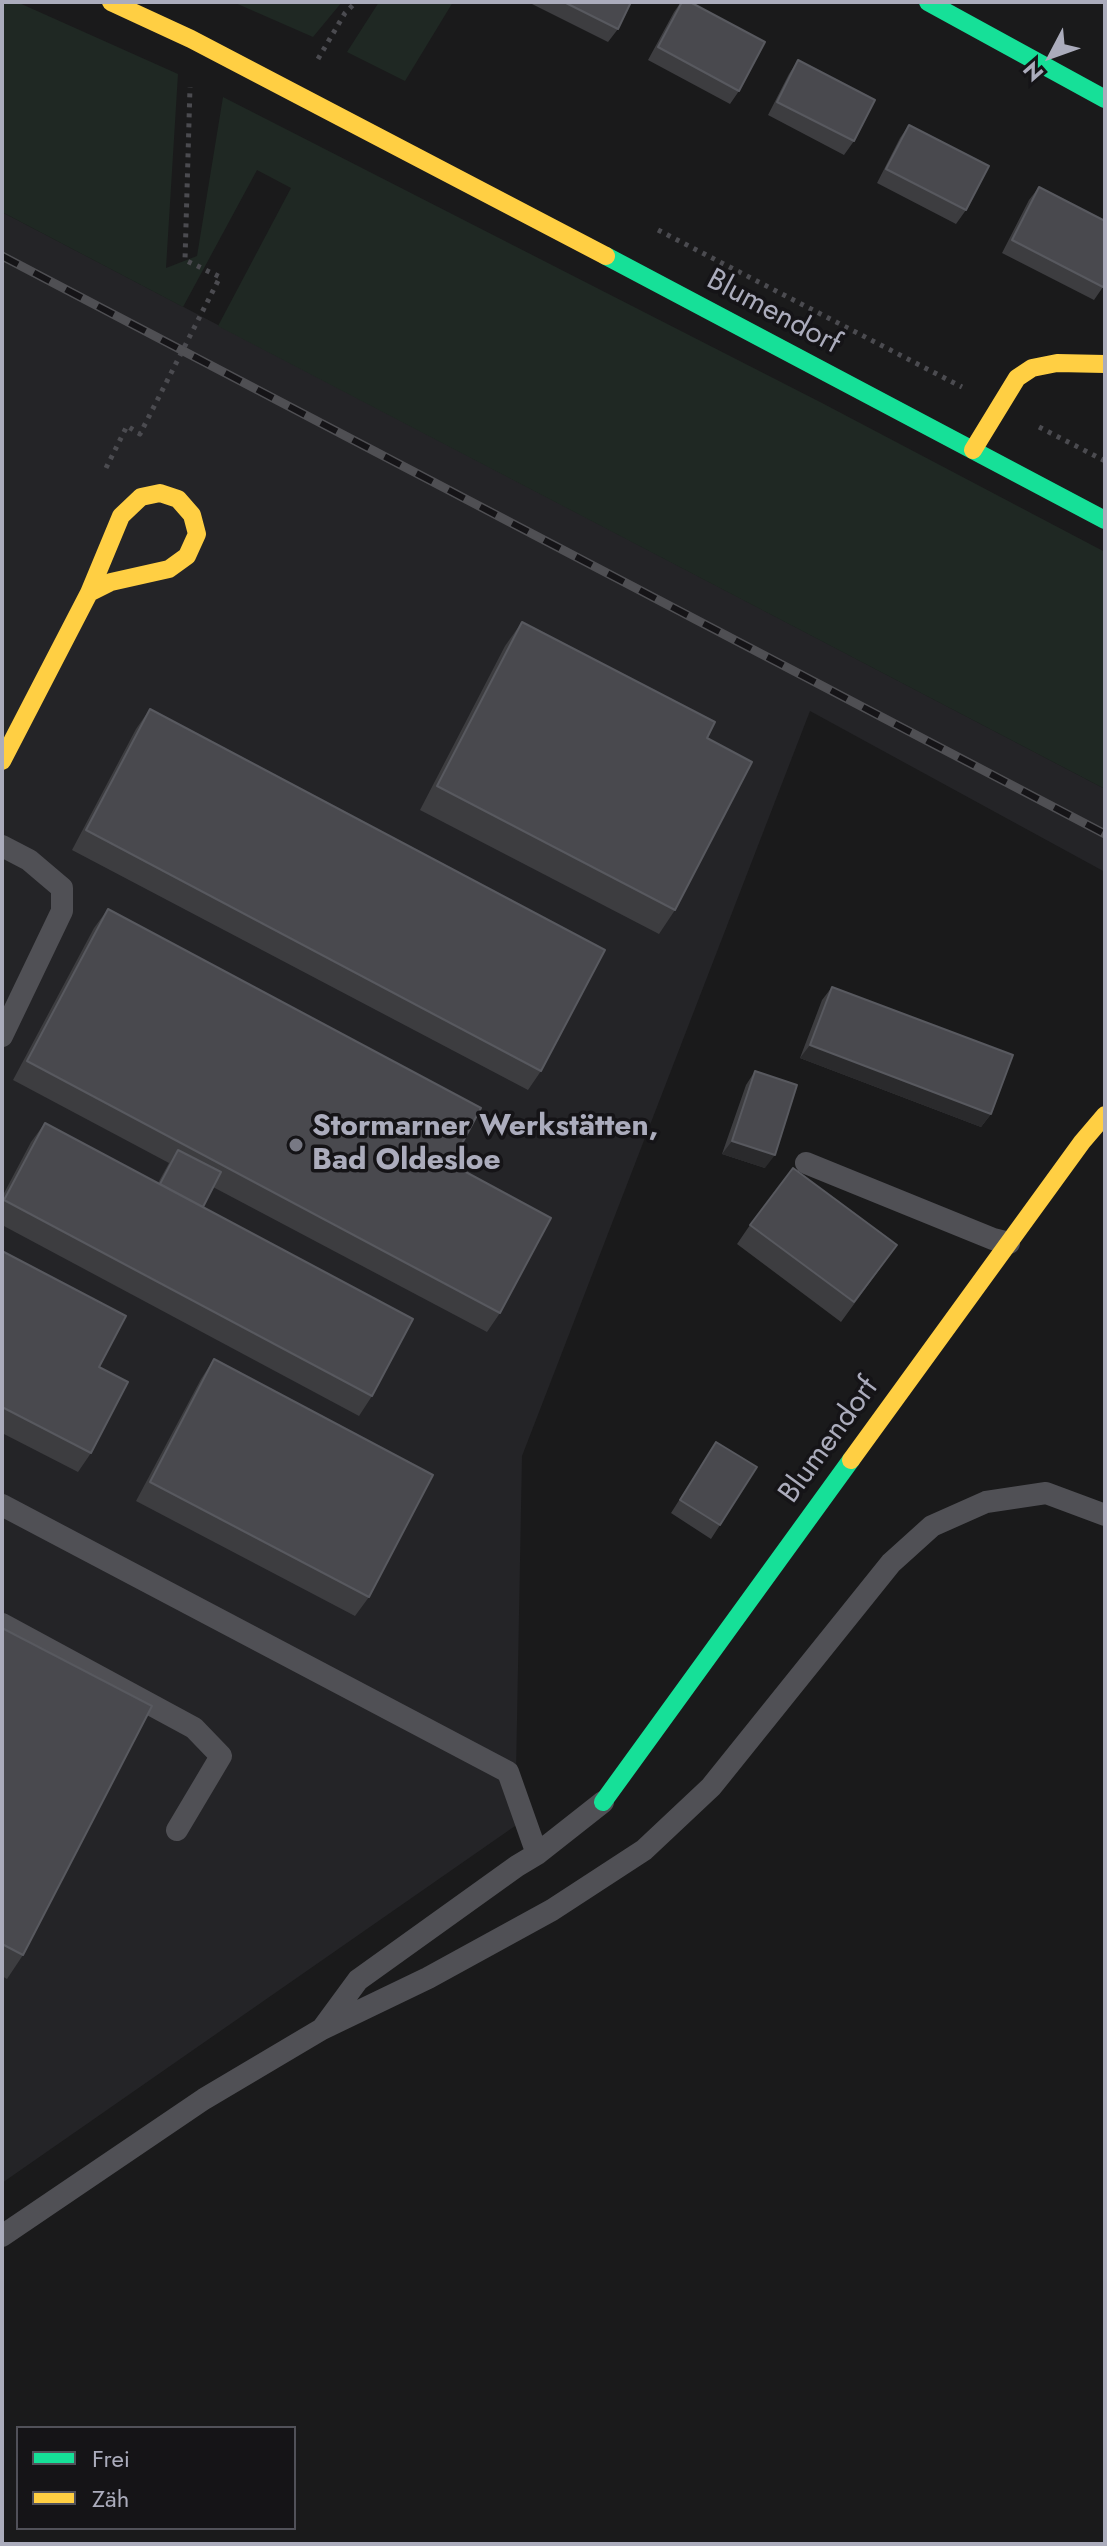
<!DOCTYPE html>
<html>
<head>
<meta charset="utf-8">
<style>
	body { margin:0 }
	#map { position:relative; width:1107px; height:2546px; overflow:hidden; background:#1a1a1b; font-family:Jost,sans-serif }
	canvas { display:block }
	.frame { position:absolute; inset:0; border:4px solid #abacbc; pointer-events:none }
	.legend { position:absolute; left:16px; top:2426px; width:280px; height:104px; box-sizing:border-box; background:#151417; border:2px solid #515159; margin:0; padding:10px 14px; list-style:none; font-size:24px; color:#abacbc }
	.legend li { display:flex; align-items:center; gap:16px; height:40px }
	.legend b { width:40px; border:2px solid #515159 }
	.north { position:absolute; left:1011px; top:16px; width:80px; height:80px; -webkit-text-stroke:6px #151417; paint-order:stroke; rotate:229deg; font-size:22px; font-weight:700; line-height:32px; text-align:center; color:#abacbc }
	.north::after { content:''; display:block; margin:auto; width:28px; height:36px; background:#abacbc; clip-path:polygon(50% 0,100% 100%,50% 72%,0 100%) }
</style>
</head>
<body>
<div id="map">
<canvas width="1107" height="2546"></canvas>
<div class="frame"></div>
<ul class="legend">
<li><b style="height:10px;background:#16e098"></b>Frei</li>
<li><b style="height:10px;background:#ffcf43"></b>Zäh</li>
</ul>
<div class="north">N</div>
</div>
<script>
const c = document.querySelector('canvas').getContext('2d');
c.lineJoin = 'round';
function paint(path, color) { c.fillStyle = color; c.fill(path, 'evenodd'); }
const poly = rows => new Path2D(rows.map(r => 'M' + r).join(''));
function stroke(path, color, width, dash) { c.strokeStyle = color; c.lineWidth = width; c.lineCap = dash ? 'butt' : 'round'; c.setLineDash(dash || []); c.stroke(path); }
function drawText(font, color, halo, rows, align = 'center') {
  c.font = font + ' Jost,sans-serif'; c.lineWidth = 7; c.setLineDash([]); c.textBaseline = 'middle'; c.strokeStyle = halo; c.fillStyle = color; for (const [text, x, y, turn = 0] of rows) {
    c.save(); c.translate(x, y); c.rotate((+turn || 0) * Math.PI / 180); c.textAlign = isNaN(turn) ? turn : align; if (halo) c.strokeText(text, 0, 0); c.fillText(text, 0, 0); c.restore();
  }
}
paint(poly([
	[2,212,1105,789,1105,872,810,711,522,1456,515,1826,2,2183]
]), '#242427');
paint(poly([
	[2,2,17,2,178,74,166,268,197,256,223,97,822,403,1105,552,1105,789,218,326,291,188,257,170,183,307,2,212],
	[233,2,342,2,313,37],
	[379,2,453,2,405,81,347,52]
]), '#1f2823');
stroke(poly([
	[318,59,345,13,356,2],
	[658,230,962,387],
	[1039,427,1105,461],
	[106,468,127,426,140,434,220,277,185,260,190,87]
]), '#4b4b50', 5, [4, 6]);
stroke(poly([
	[2,846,29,860,62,888,62,911,2,1036],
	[806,1163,993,1239,1009,1243],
	[2,1505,508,1772,537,1854],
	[2,1624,194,1728,221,1756,177,1830],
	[322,2029,428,1978,552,1910,644,1850,711,1787,891,1563,932,1526,986,1502,1046,1493,1105,1515],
	[2,2236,204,2099,322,2029,358,1980,517,1866,537,1854,603,1802]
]), '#505055', 22);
stroke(poly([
	[928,2,1105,99],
	[606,256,1105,520],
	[603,1802,851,1460]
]), '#16e098', 18);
stroke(poly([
	[111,2,191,39,606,256],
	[973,450,1017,378,1032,368,1057,363,1105,364],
	[2,761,89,593,121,516,141,497,160,493,178,499,192,515,197,534,187,556,169,569,111,582,89,593],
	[851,1460,1082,1142,1105,1115]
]), '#ffcf43', 18);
const rail = poly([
	[2,256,1105,834]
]);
stroke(rail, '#4f4f53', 9);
stroke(rail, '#151417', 6, [18]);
paint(poly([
	[528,2,631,2,618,29,608,42],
	[681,2,739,91,730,104,648,60,674,12],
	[798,60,854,141,844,155,768,115,789,74],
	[909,125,966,210,956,224,877,183,900,138],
	[1039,187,1103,287,1094,300,1002,253,1029,200],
	[522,622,707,738,675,910,659,934,420,810,505,646],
	[150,709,541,1071,528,1090,72,850,136,729],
	[108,909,451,1164,500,1313,487,1332,213,1187,203,1207,372,1396,359,1416,2,1225,2,1197,31,1142,45,1123,158,1183,169,1163,13,1080,94,928],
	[832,987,991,1114,981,1127,800,1058,822,1000],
	[755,1071,765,1168,722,1154,746,1085],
	[750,1225,897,1245,841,1322,737,1244],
	[2,1251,99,1367,91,1453,78,1472,2,1433],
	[214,1359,369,1597,355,1616,136,1501,201,1379],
	[716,1442,720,1525,711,1539,671,1513],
	[2,1628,23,1955,7,1979,2,1976]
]), '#3d3d40');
paint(poly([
	[810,1045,991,1114,981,1127,800,1058],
	[732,1141,775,1155,765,1168,722,1154]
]), '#2a2a2c');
const building = poly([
	[564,2,631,2,618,29,564,2],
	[682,2,690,2,765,42,739,91,658,47,682,2],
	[798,60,875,100,854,141,777,102,798,60],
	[909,125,989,166,966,210,886,169,909,125],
	[1039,187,1105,221,1105,283,1103,287,1012,240,1039,187],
	[522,622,715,722,707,738,752,762,675,910,437,786,522,622],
	[150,709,605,950,541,1071,86,830,150,709],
	[108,909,481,1108,451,1164,551,1218,500,1313,27,1061,108,909],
	[832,987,1013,1055,991,1114,810,1045,832,987],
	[755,1071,797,1085,775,1155,732,1141,755,1071],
	[45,1123,413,1319,372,1396,4,1200,45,1123],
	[178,1150,221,1172,203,1207,160,1184,178,1150],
	[793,1168,897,1245,854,1302,750,1225,793,1168],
	[2,1251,126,1316,99,1367,128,1382,91,1453,2,1407,2,1251],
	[214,1359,433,1475,369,1597,150,1482,214,1359],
	[716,1442,757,1467,720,1525,680,1500,716,1442],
	[2,1628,152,1706,23,1955,2,1944,2,1628]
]);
paint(building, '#49494e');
stroke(building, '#58595f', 2);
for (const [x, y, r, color] of [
	[296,1145,8,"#787984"]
]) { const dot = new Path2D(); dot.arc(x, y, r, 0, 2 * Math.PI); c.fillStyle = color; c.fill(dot); stroke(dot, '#151417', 3); }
drawText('30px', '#abacbc', '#151417', [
	["Blumendorf",773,313,28],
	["Blumendorf",830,1441,-54]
]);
drawText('bold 30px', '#abacbc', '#151417', [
	["Stormarner Werkstätten,",312,1128],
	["Bad Oldesloe",312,1162]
], 'left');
</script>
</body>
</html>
